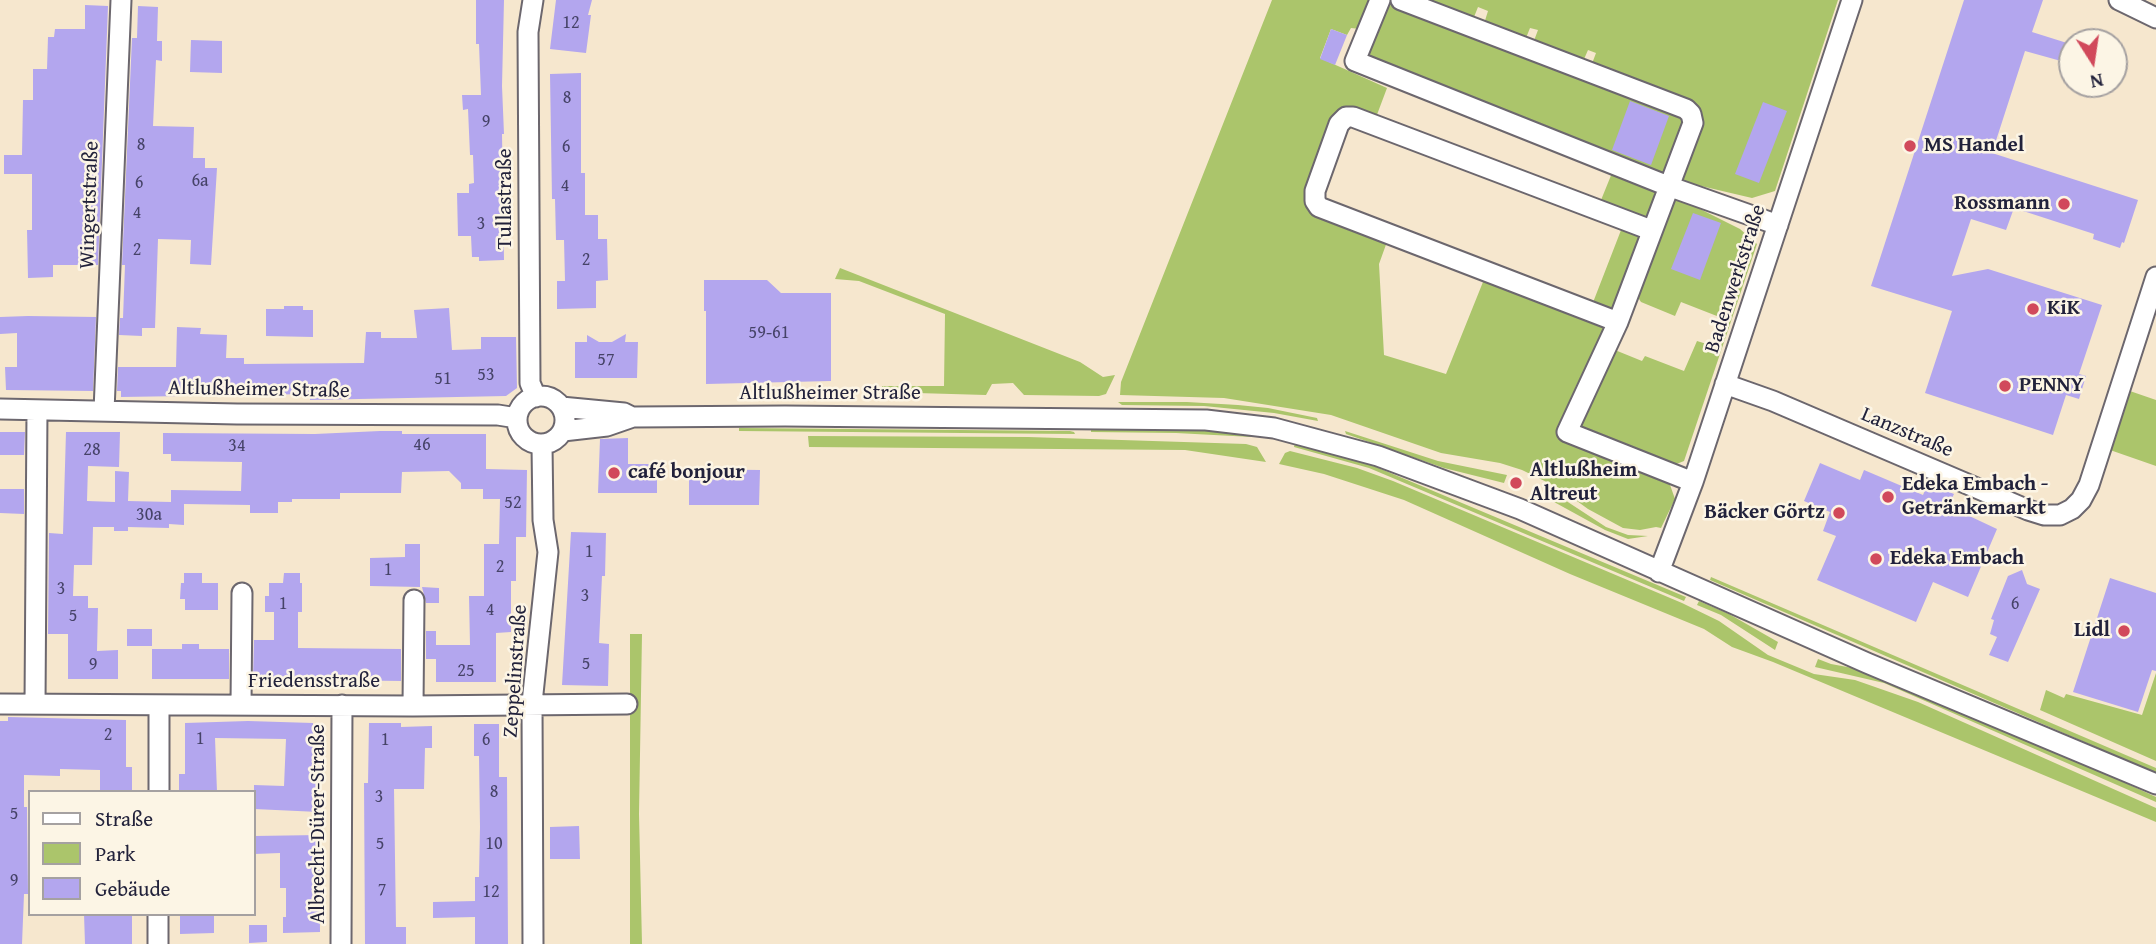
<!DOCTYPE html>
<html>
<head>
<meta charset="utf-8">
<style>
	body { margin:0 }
	#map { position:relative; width:2156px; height:944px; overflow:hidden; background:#f6e7ce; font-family:"Gentium Book Plus",serif }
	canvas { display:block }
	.legend { position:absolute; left:28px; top:790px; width:228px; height:126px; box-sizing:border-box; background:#fcf5e5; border:2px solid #a5a1a1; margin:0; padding:9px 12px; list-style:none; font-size:21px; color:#22223b }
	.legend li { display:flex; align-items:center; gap:14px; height:35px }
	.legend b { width:35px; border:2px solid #a5a1a1 }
	.north { position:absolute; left:2058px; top:28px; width:70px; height:70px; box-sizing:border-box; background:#fcf5e5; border:2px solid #a5a1a1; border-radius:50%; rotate:168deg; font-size:19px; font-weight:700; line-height:28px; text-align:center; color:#22223b }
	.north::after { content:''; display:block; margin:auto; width:24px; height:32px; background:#d1495b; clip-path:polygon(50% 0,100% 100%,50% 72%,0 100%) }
</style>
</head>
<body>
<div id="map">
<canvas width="2156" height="944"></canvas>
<ul class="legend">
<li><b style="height:9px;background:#fff"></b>Straße</li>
<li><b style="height:19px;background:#abc56b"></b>Park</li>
<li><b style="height:19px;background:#b3a6ee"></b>Gebäude</li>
</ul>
<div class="north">N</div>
</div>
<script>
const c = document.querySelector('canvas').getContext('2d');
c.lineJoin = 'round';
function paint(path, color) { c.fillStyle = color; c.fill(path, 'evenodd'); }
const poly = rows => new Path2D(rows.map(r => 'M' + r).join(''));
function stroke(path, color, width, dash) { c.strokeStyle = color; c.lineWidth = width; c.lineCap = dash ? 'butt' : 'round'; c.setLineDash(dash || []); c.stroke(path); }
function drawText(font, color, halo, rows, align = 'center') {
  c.font = font + ' "Gentium Book Plus",serif'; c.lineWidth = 5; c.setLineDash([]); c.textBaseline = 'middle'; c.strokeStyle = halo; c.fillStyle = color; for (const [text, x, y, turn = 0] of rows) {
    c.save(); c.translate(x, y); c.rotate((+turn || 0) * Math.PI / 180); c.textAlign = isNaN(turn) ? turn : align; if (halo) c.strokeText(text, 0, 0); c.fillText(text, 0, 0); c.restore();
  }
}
paint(poly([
	[1272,0,1372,0,1360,29,1351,28,1347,35,1331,29,1320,58,1387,88,1375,120,1352,111,1308,196,1388,239,1379,264,1384,355,1446,374,1485,277,1606,324,1609,331,1576,386,1557,438,1669,482,1675,499,1661,528,1656,527,1640,530,1623,528,1588,509,1559,488,1522,470,1500,463,1441,453,1331,415,1224,398,1120,395,1121,382],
	[1413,0,1838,0,1775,191,1752,198,1684,182,1681,178,1699,123,1590,69,1596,53,1588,50,1581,66,1532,46,1538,30,1530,28,1524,43,1483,27,1488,11,1478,7,1472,22],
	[1391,5,1679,114,1688,123,1666,173,1662,174,1372,60,1367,50,1386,6],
	[1612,173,1654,185,1660,195,1650,220,1599,205],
	[1678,198,1740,229,1757,244,1684,461,1674,465,1577,428,1610,348,1642,361,1645,356,1684,371,1697,341,1713,346,1722,318,1681,302,1675,316,1641,302,1637,296,1672,200],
	[1623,225,1642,236,1619,308,1608,310,1592,305],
	[840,268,1080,362,1103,377,1115,375,1106,394,1099,396,1024,395,1013,383,992,384,986,395,882,392,882,386,944,386,945,314,859,281,835,279],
	[2127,390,2156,400,2156,466,2110,450],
	[1118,402,1187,402,1238,405,1268,408,1317,418,1318,421,1274,413,1204,406,1122,405],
	[739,428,1070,431,1074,432,1075,434,739,431],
	[1174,428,1210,430,1251,435,1252,437,1176,433,1091,432,1091,429,1097,429],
	[1345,431,1438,461,1507,475,1504,483,1444,468,1346,434],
	[808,436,1028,437,1246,444,1257,447,1266,462,1185,450,809,447],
	[1295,442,1369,464,1686,597,1684,601,1369,468,1294,447],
	[1290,451,1357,468,1393,481,1682,603,1719,621,1768,655,1814,674,1855,680,1918,702,2156,808,2156,822,1773,662,1732,647,1704,629,1570,574,1404,500,1324,474,1279,464,1285,453],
	[1548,489,1606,527,1628,535,1648,536,1628,539,1605,530,1545,497],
	[1711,577,2156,768,2156,773,1710,580],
	[1699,601,1729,614,1778,642,1775,650,1721,615,1697,605],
	[630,634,642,634,639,814,642,944,630,944],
	[1818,659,1831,664,1858,669,2054,750,2156,797,2156,802,1884,683,1815,667],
	[2156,673,2156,761,2040,710,2046,690,2064,698,2066,694,2142,715]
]), '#abc56b');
paint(poly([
	[476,0,504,0,502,86,504,134,502,134,504,260,479,261,479,257,472,257,471,236,458,236,457,193,469,193,469,184,474,183,473,155,470,155,468,109,463,110,462,95,481,95,479,44,476,44],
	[556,0,592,0,588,15,591,15,586,53,550,49],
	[1964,0,2043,0,2032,32,2067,43,2061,61,2025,51,1992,153,2138,200,2124,243,2122,242,2120,248,2093,239,2094,234,2014,208,2006,230,1971,219,1952,276,1988,269,2102,305,2079,374,2086,376,2079,399,2066,395,2053,435,1925,393,1952,311,1871,286],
	[85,5,108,6,98,265,53,265,53,277,28,278,27,230,32,230,32,174,4,174,4,155,22,155,23,100,33,100,33,69,47,69,48,37,54,37,55,29,85,29],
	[138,6,158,7,157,41,162,41,162,61,156,60,153,126,194,127,193,158,205,158,205,168,217,168,211,265,190,264,191,240,158,239,155,328,142,328,142,336,119,335,120,318,123,318,125,265,122,265,132,38,137,38],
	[1331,29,1347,35,1335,65,1320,59],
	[191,40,222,41,222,73,190,72],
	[581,73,581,173,585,173,585,215,598,215,598,239,607,239,608,280,596,281,596,308,557,309,557,281,565,281,564,240,556,240,555,199,552,199,550,74],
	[1630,101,1669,116,1651,165,1612,150],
	[1763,102,1787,111,1759,183,1735,174],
	[1693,213,1721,223,1700,280,1671,269],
	[704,280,767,280,781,293,831,293,831,381,706,384,706,311,704,311],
	[284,306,303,306,303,310,313,310,313,337,266,336,266,309,284,309],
	[449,308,452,350,481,349,481,337,516,337,517,388,506,396,310,400,310,394,121,397,121,391,117,391,118,367,176,367,177,327,201,328,200,334,227,335,226,358,244,358,244,364,364,363,366,332,381,332,381,338,417,338,414,310],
	[28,316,96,317,93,391,6,390,5,367,17,367,17,333,0,334,0,317],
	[626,334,625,342,638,342,637,378,575,378,575,342,587,342,587,335,599,342,612,342],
	[380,431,402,431,402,434,486,434,486,469,527,470,526,537,516,537,516,581,511,581,511,632,496,633,496,682,436,682,436,659,426,659,426,631,436,631,436,645,470,645,469,596,484,596,484,544,499,544,500,499,483,499,483,489,461,489,461,483,449,471,402,472,401,493,340,493,340,499,292,499,292,502,278,502,278,513,250,513,250,505,184,504,184,525,169,524,169,528,128,527,128,531,114,531,114,527,93,527,92,565,74,565,73,596,88,596,88,608,98,608,97,651,118,650,118,679,68,679,68,634,48,634,49,533,63,534,66,432,120,432,119,467,88,466,87,501,115,502,115,471,129,472,128,501,171,502,171,490,241,491,242,462,171,461,171,454,163,454,163,433,315,434],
	[0,432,25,432,24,455,0,455],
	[628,438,628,464,657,464,657,493,598,493,600,439],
	[1820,463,1860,480,1864,470,1923,495,1928,483,1954,494,1948,506,1997,529,1968,597,1933,582,1916,622,1817,580,1836,536,1823,531,1830,512,1804,501],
	[689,469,760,470,759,505,689,505],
	[0,489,24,489,24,514,0,513],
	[571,532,606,533,605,576,602,576,599,643,609,644,608,686,562,685],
	[405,544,420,544,420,587,370,586,370,558,405,557],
	[2022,570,2027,584,2040,589,2008,662,1989,655,1997,637,1990,634,1994,620,1991,619,2008,576],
	[184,573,202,573,202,583,218,583,218,610,185,610,185,599,180,599,181,583,184,583],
	[284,573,300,573,300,583,302,583,302,612,298,612,298,648,401,649,401,681,253,679,254,640,274,640,274,612,265,612,265,596,269,596,269,583,283,583],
	[2110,578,2156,593,2156,671,2152,670,2138,712,2073,692],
	[422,587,439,588,439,603,426,603],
	[127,629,152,629,152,646,127,646],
	[182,644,199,644,199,649,229,649,229,679,152,679,152,649,182,649],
	[8,717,126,720,126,767,132,767,132,792,100,792,100,770,60,769,60,776,24,775,24,807,27,807,28,894,24,894,22,944,0,944,0,721,8,721],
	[248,721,313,723,313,773,318,773,318,782,320,782,319,812,254,809,254,785,284,786,286,739,215,738,217,792,179,792,179,774,185,774,185,723],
	[369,723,401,723,401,727,432,726,432,748,425,748,424,789,394,789,396,927,406,927,406,944,365,944,364,783,368,783],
	[474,724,499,724,499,777,507,777,508,944,475,944,475,917,433,918,433,902,475,901,475,877,479,877,480,827,479,756,474,756],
	[579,826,580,859,550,859,550,827],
	[319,835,320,932,283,933,283,917,286,917,286,888,280,888,280,853,254,854,254,836],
	[84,914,132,914,132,944,85,944],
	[180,914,214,914,214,933,180,934],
	[249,925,267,925,267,942,249,943]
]), '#b3a6ee');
const minor = poly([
	[533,0,528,32,530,383,536,397],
	[1380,0,1355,61,1668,186,1778,225],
	[1401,0,1686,109,1691,114,1693,123,1618,322,1567,432,1693,482],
	[2119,0,2156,18],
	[1618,322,1319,207,1315,201,1315,191,1339,124,1346,117,1353,117,1651,230],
	[1725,384,1773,401,2028,510,2044,515,2060,515,2072,509,2081,500,2089,485,2156,277],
	'517 420a24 24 0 1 1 48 0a24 24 0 1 1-48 0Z',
	[561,407,624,413,632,417],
	[0,409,237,414,498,415,517,418],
	[104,411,121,0],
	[563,431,607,426,633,417,785,416,1206,420,1274,428,1378,456,1520,509,1867,663,2156,784],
	[1659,572,1693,482,1852,0],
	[0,704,413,706,627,704],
	[35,704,37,410],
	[241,705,242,593],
	[413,706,414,600],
	[159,792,159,705],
	[158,944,158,914],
	[341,944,342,705],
	[533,944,532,703,548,552,543,520,542,445]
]);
stroke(minor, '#6c676e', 23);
stroke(minor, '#fff', 19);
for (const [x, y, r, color] of [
	[1910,146,7,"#d1495b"],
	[2064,204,7,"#d1495b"],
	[2033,309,7,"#d1495b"],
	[2005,386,7,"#d1495b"],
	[614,473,7,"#d1495b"],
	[1516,483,7,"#d1495b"],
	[1888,497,7,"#d1495b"],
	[1839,513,7,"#d1495b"],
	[1876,559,7,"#d1495b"],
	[2124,631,7,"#d1495b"]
]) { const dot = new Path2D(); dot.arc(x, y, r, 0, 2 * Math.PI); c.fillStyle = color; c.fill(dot); stroke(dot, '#fcf5e5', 2.5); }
drawText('18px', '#464368', null, [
	["12",571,23],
	["8",567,98],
	["9",486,122],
	["8",141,145],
	["6",566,147],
	["6a",200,181],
	["6",139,183],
	["4",565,186],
	["4",137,213],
	["3",481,224],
	["2",137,250],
	["2",586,260],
	["59-61",769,333],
	["57",606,360],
	["53",486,375],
	["51",443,379],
	["46",422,445],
	["34",237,446],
	["28",92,450],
	["52",513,503],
	["30a",149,515],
	["1",589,552],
	["2",500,567],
	["1",388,570],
	["3",61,589],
	["3",585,596],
	["1",283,604],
	["6",2015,604],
	["4",490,610],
	["5",73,616],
	["5",586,664],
	["9",93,665],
	["25",466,671],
	["2",108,735],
	["1",200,739],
	["1",385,740],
	["6",486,740],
	["8",494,792],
	["3",379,797],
	["5",14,814],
	["5",380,844],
	["10",494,844],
	["9",14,881],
	["7",382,890],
	["12",491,892]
]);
drawText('bold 21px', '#22223b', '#fcf5e5', [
	["MS Handel",1924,146],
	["Rossmann",2050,204,"right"],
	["KiK",2047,309],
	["PENNY",2019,386],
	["Altlußheim",1530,471],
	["Altreut",1530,495],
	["café bonjour",628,473],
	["Edeka Embach -",1902,485],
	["Getränkemarkt",1902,509],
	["Bäcker Görtz",1825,513,"right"],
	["Edeka Embach",1890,559],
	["Lidl",2110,631,"right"]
], 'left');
drawText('21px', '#22223b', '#fcf5e5', [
	["Tullastraße",506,199,-90],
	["Wingertstraße",90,205,-88],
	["Badenwerkstraße",1736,279,-72],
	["Altlußheimer Straße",259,390,1],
	["Altlußheimer Straße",830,394],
	["Lanzstraße",1907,433,23],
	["Zeppelinstraße",516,671,-86],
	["Friedensstraße",314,682],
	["Albrecht-Dürer-Straße",319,824,-90]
]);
</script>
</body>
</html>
